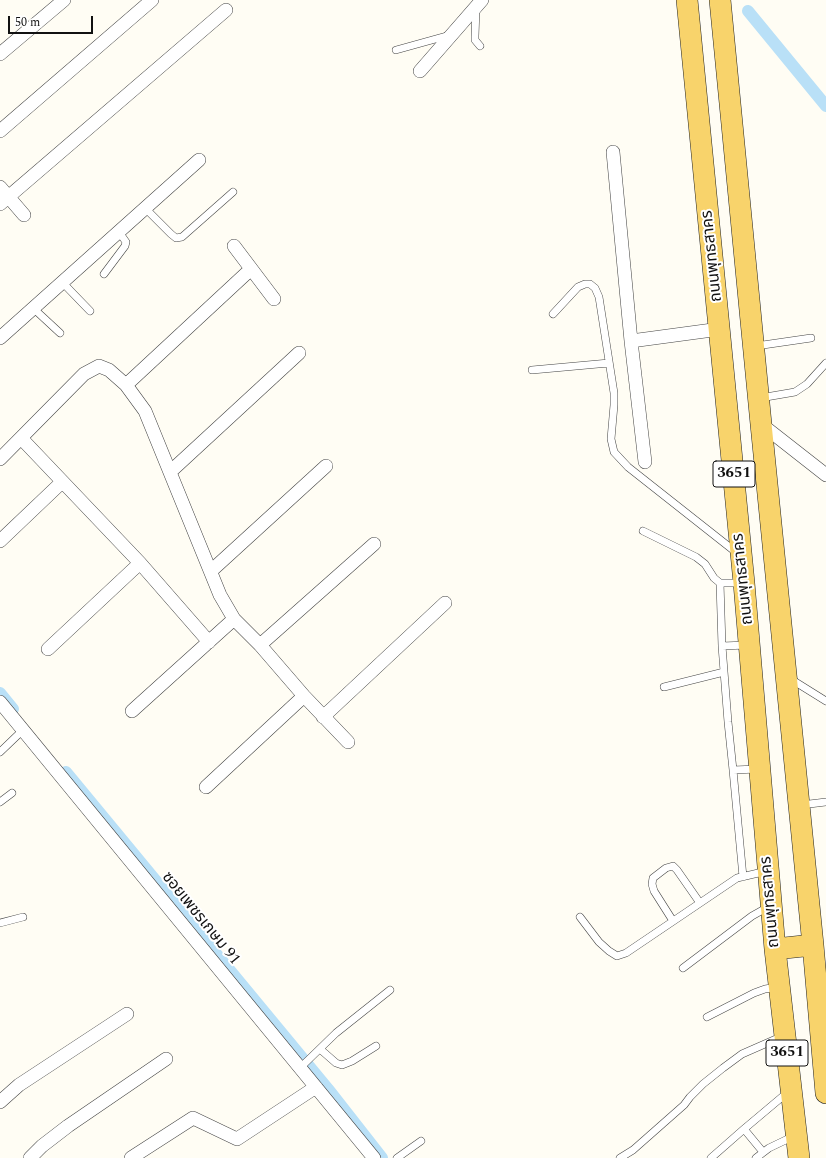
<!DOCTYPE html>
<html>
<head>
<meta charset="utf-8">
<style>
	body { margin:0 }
	#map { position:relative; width:826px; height:1158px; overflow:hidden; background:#fffdf4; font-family:Spectral,serif }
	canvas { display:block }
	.scale { position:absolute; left:8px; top:16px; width:85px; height:18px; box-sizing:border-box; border:2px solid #111; border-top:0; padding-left:5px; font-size:12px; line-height:14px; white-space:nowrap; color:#111; -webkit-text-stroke:3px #fff; paint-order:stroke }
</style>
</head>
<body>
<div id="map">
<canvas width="826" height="1158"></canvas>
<div class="scale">50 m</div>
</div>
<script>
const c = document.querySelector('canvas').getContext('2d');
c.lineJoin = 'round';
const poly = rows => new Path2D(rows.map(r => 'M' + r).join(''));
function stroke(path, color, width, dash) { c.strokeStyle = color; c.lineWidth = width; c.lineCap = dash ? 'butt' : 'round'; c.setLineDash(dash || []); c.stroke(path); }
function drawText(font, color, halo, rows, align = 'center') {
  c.font = font + ' Spectral,"Noto Sans Thai",serif'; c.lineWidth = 4; c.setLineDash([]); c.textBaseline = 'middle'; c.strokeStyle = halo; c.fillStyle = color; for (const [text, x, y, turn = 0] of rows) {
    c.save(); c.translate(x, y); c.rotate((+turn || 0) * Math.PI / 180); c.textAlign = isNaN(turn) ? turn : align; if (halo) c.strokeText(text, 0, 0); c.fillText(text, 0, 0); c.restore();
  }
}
stroke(poly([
	[748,11,826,106],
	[0,693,13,709],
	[66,772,328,1089,382,1158]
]), '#b9e0f7', 12);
const service = poly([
	[476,8,475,36,475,40,480,46],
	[396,50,450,35],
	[145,208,171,234,176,238,182,237,233,192],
	[104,274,125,246,126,242,119,232],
	[62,282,90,311],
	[33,308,60,333],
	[553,314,578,287,585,284,590,284,595,288,599,297,614,393,614,405,611,439,614,452,628,467,737,553],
	[756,346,811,338],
	[532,370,609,363],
	[760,398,795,392,807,384,826,363],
	[643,531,696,557,705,564,714,578,720,583,743,583],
	[720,583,722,646],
	[747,645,722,646,728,722,733,770,758,769],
	[789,678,826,701],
	[664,687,724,672],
	[0,752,23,730],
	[733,770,743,877],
	[0,802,12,793],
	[801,805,826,802],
	[580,917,599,942,609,951,617,956,626,953,737,878,767,871],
	[673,921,654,891,652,884,653,878,666,868,673,866,677,870,700,903],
	[0,923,23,917],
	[683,968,752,916,768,907],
	[707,1017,754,993,765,989,778,987],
	[320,1049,336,1063,342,1065,352,1061,376,1046],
	[300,1068,336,1033,390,990],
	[763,1152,744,1129,788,1092],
	[397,1158,421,1141],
	[620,1158,633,1150,684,1105,690,1097,703,1084,723,1068,742,1054,783,1036],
	[711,1158,744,1129],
	[756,1158,769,1148,794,1136]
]);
const minor = poly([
	[0,54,64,0],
	[420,71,482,0],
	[0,131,152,0],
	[613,152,631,341,720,329],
	[0,187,24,215],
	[0,204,226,10],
	[234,246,274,299],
	[0,338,199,160],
	[631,341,645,462],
	[126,385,251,269],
	[761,424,826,475],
	[21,438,140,563,209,642],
	[0,459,84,374,99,366,109,370,126,385,145,411,220,595,234,619,260,645,304,696,348,742],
	[170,472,299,353],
	[0,541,62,482],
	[211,571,326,466],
	[260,645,374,544],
	[48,649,140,563],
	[0,702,374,1158],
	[132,711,234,619],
	[323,717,445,603],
	[206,787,304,696],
	[0,1102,19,1085,127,1014],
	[30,1158,42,1146,68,1126,166,1059],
	[131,1158,193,1118,237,1139,316,1087]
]);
const primary = poly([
	[687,0,744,583,775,949,799,1158],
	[720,0,761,424,813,945,826,1093],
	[775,949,813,945]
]);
stroke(service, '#444', 8);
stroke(minor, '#444', 14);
stroke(primary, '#222', 22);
stroke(service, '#fff', 7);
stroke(minor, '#fff', 13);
stroke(primary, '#f8d36b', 21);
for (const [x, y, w] of [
	[734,474,42],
	[787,1053,42]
]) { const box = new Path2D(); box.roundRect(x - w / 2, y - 13, w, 26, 3); c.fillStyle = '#fff'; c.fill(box); stroke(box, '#111', 1); }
drawText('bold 15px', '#111', null, [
	["3651",734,474],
	["3651",787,1053]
]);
drawText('16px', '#111', '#fff', [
	["ถนนพุทธสาคร",713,256,-96],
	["ถนนพุทธสาคร",744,579,-96],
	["ถนนพุทธสาคร",771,902,-95],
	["ซอยเพชรเกษม 91",200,919,51]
]);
</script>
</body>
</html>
